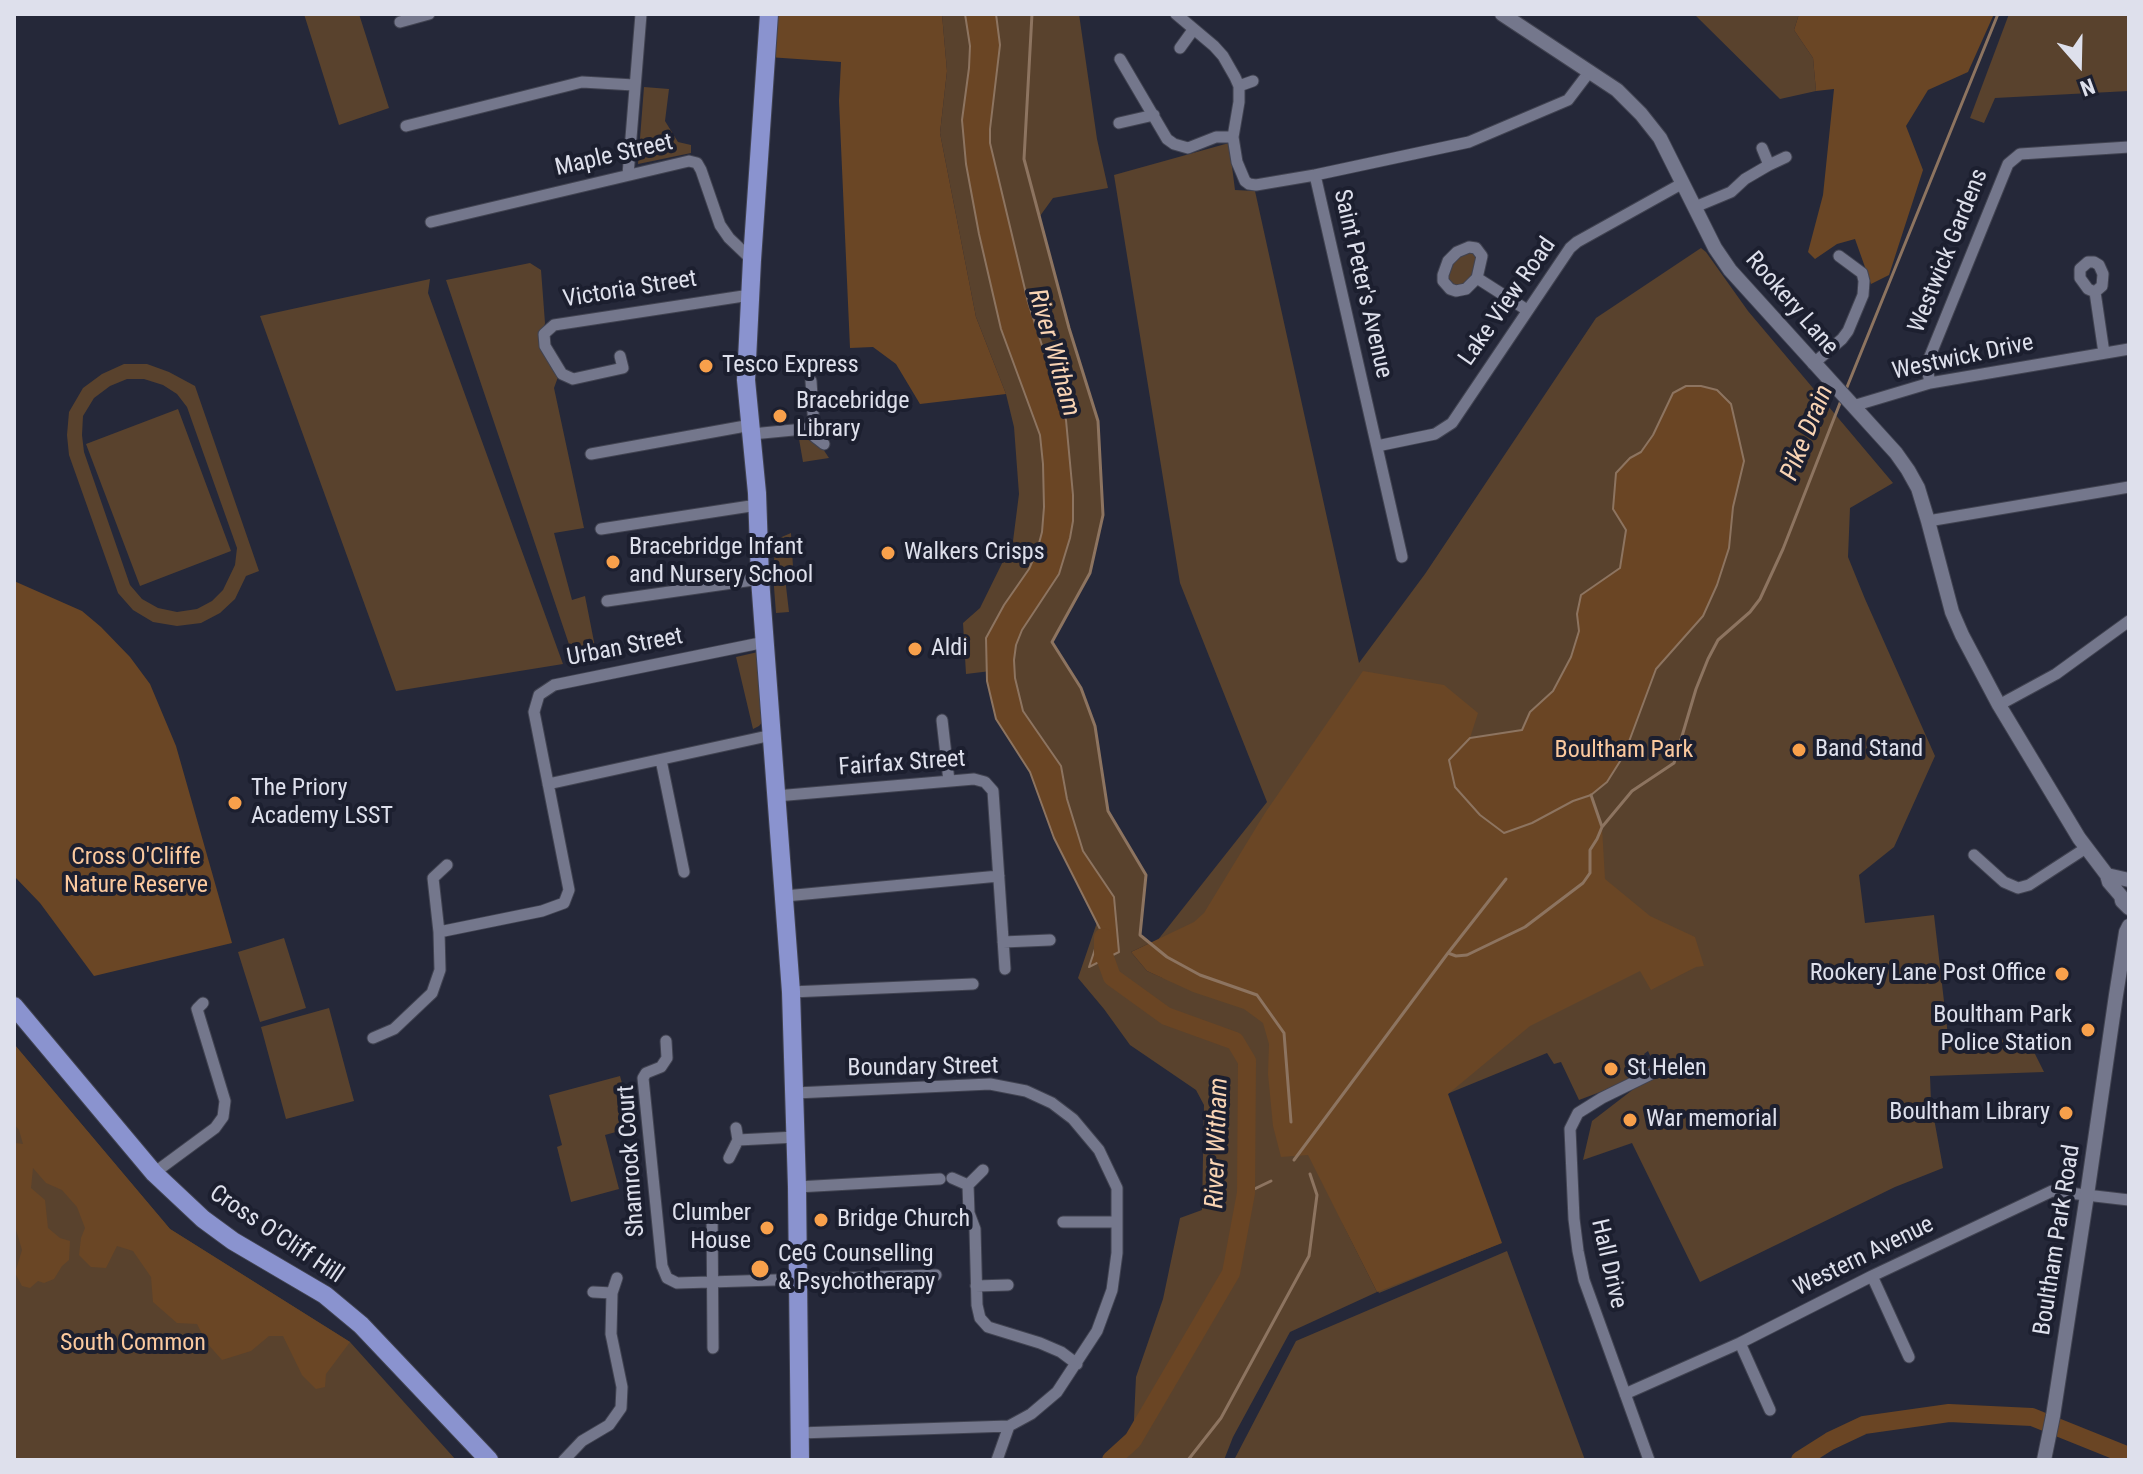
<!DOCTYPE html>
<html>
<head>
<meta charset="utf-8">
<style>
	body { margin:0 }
	#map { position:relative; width:2143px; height:1474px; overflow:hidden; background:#252839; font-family:"Roboto Condensed",sans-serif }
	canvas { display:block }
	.frame { position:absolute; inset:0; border:16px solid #dee0ec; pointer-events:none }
	.north { position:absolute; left:2039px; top:24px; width:80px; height:80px; -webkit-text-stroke:6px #1c1f2f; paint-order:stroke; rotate:160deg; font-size:22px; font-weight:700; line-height:32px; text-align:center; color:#dee0ec }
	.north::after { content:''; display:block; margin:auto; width:28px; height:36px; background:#dee0ec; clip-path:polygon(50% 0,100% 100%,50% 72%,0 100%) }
</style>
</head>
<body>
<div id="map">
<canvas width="2143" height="1474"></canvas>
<div class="frame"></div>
<div class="north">N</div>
</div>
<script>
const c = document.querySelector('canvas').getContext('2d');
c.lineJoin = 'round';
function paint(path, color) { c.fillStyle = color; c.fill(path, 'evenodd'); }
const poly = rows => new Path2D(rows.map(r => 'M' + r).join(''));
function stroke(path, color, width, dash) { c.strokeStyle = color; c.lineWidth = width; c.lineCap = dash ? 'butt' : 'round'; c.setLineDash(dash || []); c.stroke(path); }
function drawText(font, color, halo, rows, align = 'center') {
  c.font = font + ' "Roboto Condensed",sans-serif'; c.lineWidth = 8; c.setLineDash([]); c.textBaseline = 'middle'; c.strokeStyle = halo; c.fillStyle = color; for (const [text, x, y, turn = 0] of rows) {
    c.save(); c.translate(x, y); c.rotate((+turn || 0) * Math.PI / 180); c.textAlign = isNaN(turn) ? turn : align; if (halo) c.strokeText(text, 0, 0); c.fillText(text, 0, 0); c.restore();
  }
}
paint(poly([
	[304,14,359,14,389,108,339,125],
	[942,14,1079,14,1097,139,1108,188,1053,198,1040,216,1069,328,1098,421,1103,515,1090,573,1052,642,1081,688,1095,726,1108,811,1146,875,1140,935,1150,943,1131,952,1147,971,1163,978,1142,960,1267,802,1180,583,1114,175,1229,143,1235,190,1255,191,1359,663,1425,574,1596,318,1701,248,1706,252,1748,311,1893,483,1850,508,1848,557,1865,599,1935,756,1894,847,1859,875,1865,923,1934,915,1948,1036,2028,1040,2044,1072,1930,1076,1931,1102,1943,1168,1895,1187,1700,1282,1632,1143,1583,1160,1592,1121,1657,1071,1648,1051,1644,1054,1653,1072,1579,1100,1561,1062,1554,1064,1547,1053,1447,1094,1501,1243,1379,1293,1342,1222,1377,1292,1290,1332,1233,1437,1224,1460,1111,1460,1133,1440,1136,1377,1163,1299,1180,1218,1202,1210,1204,1105,1196,1090,1130,1045,1104,1009,1078,978,1105,899,999,670,966,674,963,623,980,608,1013,541,1019,494,1014,427,1006,394,976,317,940,133,947,71],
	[1694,14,1799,14,1794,30,1813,58,1816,91,1780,99],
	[2009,14,2129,14,2129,91,1995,98,1984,123,1970,118],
	[644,87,669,89,665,121,678,142,691,145,691,153,638,164],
	[1471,250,1476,255,1477,263,1474,274,1464,284,1456,288,1449,283,1447,277,1454,261,1462,253],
	[530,263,541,270,545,323,543,331,558,377,554,388,584,528,554,533,572,600,585,596,598,662,576,665,446,280],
	[430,279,428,293,563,664,396,691,260,316],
	[124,364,147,364,169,372,195,386,259,571,246,576,235,599,220,613,201,623,177,626,153,622,133,610,118,593,69,455,67,435,69,412,83,388,102,374],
	[127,379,144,379,163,385,177,394,187,407,237,548,235,565,223,590,212,601,197,609,177,612,158,608,142,599,130,585,84,452,82,435,83,416,94,398,110,386],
	[178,409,231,551,140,586,86,444],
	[799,439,807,439,823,449,829,458,803,462],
	[791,533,793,567,784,569,789,612,776,613,773,574,775,549,777,539],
	[758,652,765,719,759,726,753,729,736,657],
	[284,938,306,1008,260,1022,238,952],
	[329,1008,354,1101,286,1119,261,1027],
	[14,1044,170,1229,350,1342,456,1460,14,1460],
	[620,1076,634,1127,605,1135,619,1189,571,1202,557,1147,562,1145,549,1095],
	[1507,1251,1585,1460,1234,1460,1296,1341]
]), '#59422d');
paint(poly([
	[765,14,942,14,947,71,940,133,976,317,1006,394,920,404,896,364,873,347,850,348,839,101,841,62,768,57],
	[1799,14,1994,14,1968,72,1928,90,1906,126,1923,170,1889,275,1871,284,1855,239,1837,244,1815,259,1808,252,1823,195,1834,89,1816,91,1813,58,1794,30],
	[14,581,82,611,101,627,130,657,150,684,176,746,232,943,94,976,40,903,14,876],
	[1363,671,1444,685,1478,713,1470,738,1449,760,1503,833,1532,823,1573,801,1591,795,1602,827,1605,879,1650,916,1695,937,1704,966,1696,967,1651,990,1640,971,1530,1026,1448,1094,1502,1243,1377,1292,1308,1155,1281,1157,1273,1126,1268,1074,1269,1044,1263,1023,1244,1009,1193,992,1147,971,1131,952,1194,922,1204,913,1265,813],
	[14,1044,170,1229,350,1342,326,1374,325,1387,316,1389,302,1375,283,1336,269,1336,251,1351,222,1360,206,1342,197,1324,177,1323,153,1302,151,1277,133,1251,117,1246,106,1268,91,1267,79,1255,81,1238,85,1228,77,1207,62,1190,46,1183,33,1168,31,1188,45,1200,48,1228,60,1238,70,1241,69,1260,62,1266,54,1279,44,1283,38,1281,30,1288,22,1286,15,1273,22,1250,14,1223,14,1141,16,1143,23,1144,19,1130,14,1124]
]), '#6a4625');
const water = poly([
	[965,14,996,14,1000,45,990,129,990,143,1028,302,1066,420,1073,495,1073,521,1070,538,1059,574,1022,630,1016,645,1014,660,1015,678,1023,711,1061,766,1067,799,1083,851,1114,897,1119,952,1089,967,1101,931,1054,838,1030,772,996,719,987,681,986,638,1004,605,1029,569,1037,551,1042,532,1044,507,1043,464,1040,435,1001,329,979,234,966,164,962,120,969,68,970,46,965,14],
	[1686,386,1701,386,1717,390,1731,404,1744,461,1733,507,1729,548,1717,585,1703,616,1656,669,1624,755,1607,782,1591,795,1573,801,1532,823,1504,833,1480,815,1455,787,1449,760,1470,738,1522,730,1530,712,1553,691,1571,657,1579,631,1577,614,1581,595,1620,568,1626,530,1613,509,1616,473,1630,458,1641,452,1653,435,1673,393,1686,386]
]);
paint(water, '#6a4524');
stroke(water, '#8d7460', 2);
stroke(poly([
	[1032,14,1024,159,1069,328,1098,421,1103,515,1090,573,1052,642,1081,688,1095,726,1108,811,1146,875,1140,935,1167,957,1200,975,1257,995,1284,1033,1291,1122],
	[1845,392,1998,14],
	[1602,827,1632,791,1674,763,1696,689,1708,659,1718,640,1750,612,1760,599,1783,549,1842,398],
	[1448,953,1456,956,1467,955,1525,927,1583,883,1590,873,1590,850,1597,839,1602,827,1591,795],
	[1294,1160,1448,953,1506,879],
	[1246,1193,1271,1181],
	[1188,1460,1221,1418,1309,1256,1317,1195,1310,1174]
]), '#8d7460', 3);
stroke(poly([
	[1103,937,1103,952,1112,977,1166,1016,1235,1041,1247,1061,1246,1193,1231,1273,1133,1440,1111,1460],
	[1800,1460,1830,1441,1864,1425,1949,1413,2032,1417,2129,1456]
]), '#6a4524', 18);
const minor = poly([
	[1176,14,1214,46,1223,56,1235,77,1239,86,1239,102,1233,137,1237,162,1245,181,1249,184,1256,185,1315,175],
	[400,22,429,14],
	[1180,48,1193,30],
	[1120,59,1167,139,1174,144,1188,148,1216,137,1233,137],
	[1239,86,1253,81],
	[1119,123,1154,115],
	[406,126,582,82,634,85],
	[1769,165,1786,157],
	[628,175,641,14],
	[1695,207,1731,192,1745,179,1769,165,1762,148],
	[431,222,689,161,697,163,701,170,720,225,729,238,752,260],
	[1469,247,1476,248,1482,256,1477,278,1466,289,1456,291,1450,289,1443,281,1443,275,1448,261,1457,252,1469,247],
	[1477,278,1527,310],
	[2095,292,2102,286,2103,274,2099,265,2094,262,2088,262,2080,269,2080,278,2088,289,2095,292,2104,353],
	[620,356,623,368,573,379,562,374,545,346,544,334,554,325,750,295],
	[1813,364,1842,339,1848,331,1863,295,1864,281,1862,273,1839,256],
	[1930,383,1927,368,1928,361,2008,164,2020,154,2129,147],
	[1853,406,1930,383,2129,349],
	[814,428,815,437,824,444],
	[752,434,814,428,811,381],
	[1377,446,1435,434,1452,423,1570,248,1577,242,1683,183],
	[591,454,751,425],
	[1928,521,2129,487],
	[601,529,757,505],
	[1402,557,1315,175,1469,142,1568,100,1590,71],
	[607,601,760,579],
	[1999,705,2056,674,2129,621],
	[942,720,949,781],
	[661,760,684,872],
	[548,784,772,735],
	[776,796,974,779,985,782,993,791,1005,969],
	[1974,855,2004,882,2018,888,2029,885,2086,848],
	[785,896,999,876],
	[439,932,542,911,564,903,569,890,534,712,539,695,554,685,765,642],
	[1003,942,1050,940],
	[791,992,973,984],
	[373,1038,394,1029,432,993,440,970,439,932,433,878,447,865],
	[666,1041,667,1058,661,1067,646,1073,643,1078,662,1266,667,1278,677,1283,936,1275],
	[795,1093,990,1084,1026,1091,1052,1103,1073,1119,1099,1150,1117,1188,1117,1253,1112,1290,1097,1331,1057,1392,1031,1414,1009,1426,799,1433],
	[736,1128,738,1140],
	[729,1158,738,1140,796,1137],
	[983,1170,968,1185,969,1213,975,1229,977,1305,980,1318,988,1327,1040,1343,1061,1352,1077,1364],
	[154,1173,215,1128,223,1117,225,1101,197,1009,203,1003],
	[952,1178,968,1185],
	[797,1187,940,1179],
	[712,1211,713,1348],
	[1063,1222,1117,1222],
	[1872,1276,1909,1357],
	[976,1286,1008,1285],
	[593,1292,612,1293],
	[1740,1343,1770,1410],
	[1625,1394,1740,1343,1872,1276,2052,1191,2129,1200],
	[564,1460,582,1441,609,1425,621,1408,622,1387,611,1334,612,1293,617,1278],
	[997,1460,1009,1426],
	[1649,1460,1584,1280,1578,1251,1574,1219,1570,1129,1578,1113,1602,1098,1657,1071]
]);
const tertiary = poly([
	[1502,14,1617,90,1641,114,1660,138,1715,248,1730,270,1896,453,1908,470,1918,488,1928,521,1952,612,1962,635,1999,705,2079,838,2107,875,2109,882,2121,896,2122,901,2129,908],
	[2107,875,2129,880],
	[2044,1460,2053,1416,2087,1195,2116,995,2126,932,2129,926]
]);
const primary = poly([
	[769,14,752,260,746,380,757,493,760,579,791,992,797,1187,800,1460],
	[14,1006,154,1173,203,1219,233,1241,325,1295,361,1325,489,1460]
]);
stroke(minor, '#414351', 13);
stroke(tertiary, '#414351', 16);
stroke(primary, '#414351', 20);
stroke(minor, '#74778c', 11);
stroke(tertiary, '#74778c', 14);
stroke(primary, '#8a93cf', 18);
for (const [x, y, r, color] of [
	[706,366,8,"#f8a04b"],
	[780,416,8,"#f8a04b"],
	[888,553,8,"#f8a04b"],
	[613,562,8,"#f8a04b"],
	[915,649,8,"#f8a04b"],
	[1799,750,8,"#f8a04b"],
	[235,803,8,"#f8a04b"],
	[2062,974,8,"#f8a04b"],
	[2088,1030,8,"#f8a04b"],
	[1611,1069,8,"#f8a04b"],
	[2066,1113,8,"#f8a04b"],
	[1630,1120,8,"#f8a04b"],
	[821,1220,8,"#f8a04b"],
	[767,1228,8,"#f8a04b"],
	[760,1269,10,"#f8a04b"]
]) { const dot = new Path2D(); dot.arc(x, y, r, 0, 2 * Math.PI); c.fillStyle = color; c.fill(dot); stroke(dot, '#1c1f2f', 3); }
drawText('24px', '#dee0ec', '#1c1f2f', [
	["Maple Street",614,156,-13],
	["Westwick Gardens",1949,251,-68],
	["Saint Peter's Avenue",1362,284,77],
	["Victoria Street",630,290,-9],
	["Lake View Road",1508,302,-55],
	["Rookery Lane",1791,304,49],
	["Westwick Drive",1963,358,-12],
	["Urban Street",625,648,-11],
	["Fairfax Street",902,764,-4],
	["Boundary Street",923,1068,-1],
	["Shamrock Court",632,1161,-94],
	["Cross O'Cliff Hill",276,1235,34],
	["Boultham Park Road",2058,1240,-81],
	["Western Avenue",1864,1257,-26],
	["Hall Drive",1608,1264,77]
]);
drawText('24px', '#dee0ec', '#1c1f2f', [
	["Tesco Express",722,366],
	["Bracebridge",796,402],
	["Library",796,430],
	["Bracebridge Infant",629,548],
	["and Nursery School",629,576],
	["Walkers Crisps",904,553],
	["Aldi",931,649],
	["Band Stand",1815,750],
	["The Priory",251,789],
	["Academy LSST",251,817],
	["Rookery Lane Post Office",2046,974,"right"],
	["Boultham Park",2072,1016,"right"],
	["Police Station",2072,1044,"right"],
	["St Helen",1627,1069],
	["Boultham Library",2050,1113,"right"],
	["War memorial",1646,1120],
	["Clumber",751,1214,"right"],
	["House",751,1242,"right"],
	["Bridge Church",837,1220],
	["CeG Counselling",778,1255],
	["& Psychotherapy",778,1283]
], 'left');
drawText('24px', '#fbc99e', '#1c1f2f', [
	["Boultham Park",1624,751],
	["Cross O'Cliffe",136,858],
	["Nature Reserve",136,886],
	["South Common",133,1344]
]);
drawText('italic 26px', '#f8d3b3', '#1c1f2f', [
	["River Witham",1053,353,74],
	["Pike Drain",1808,433,-68],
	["River Witham",1218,1143,-88]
]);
</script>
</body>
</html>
